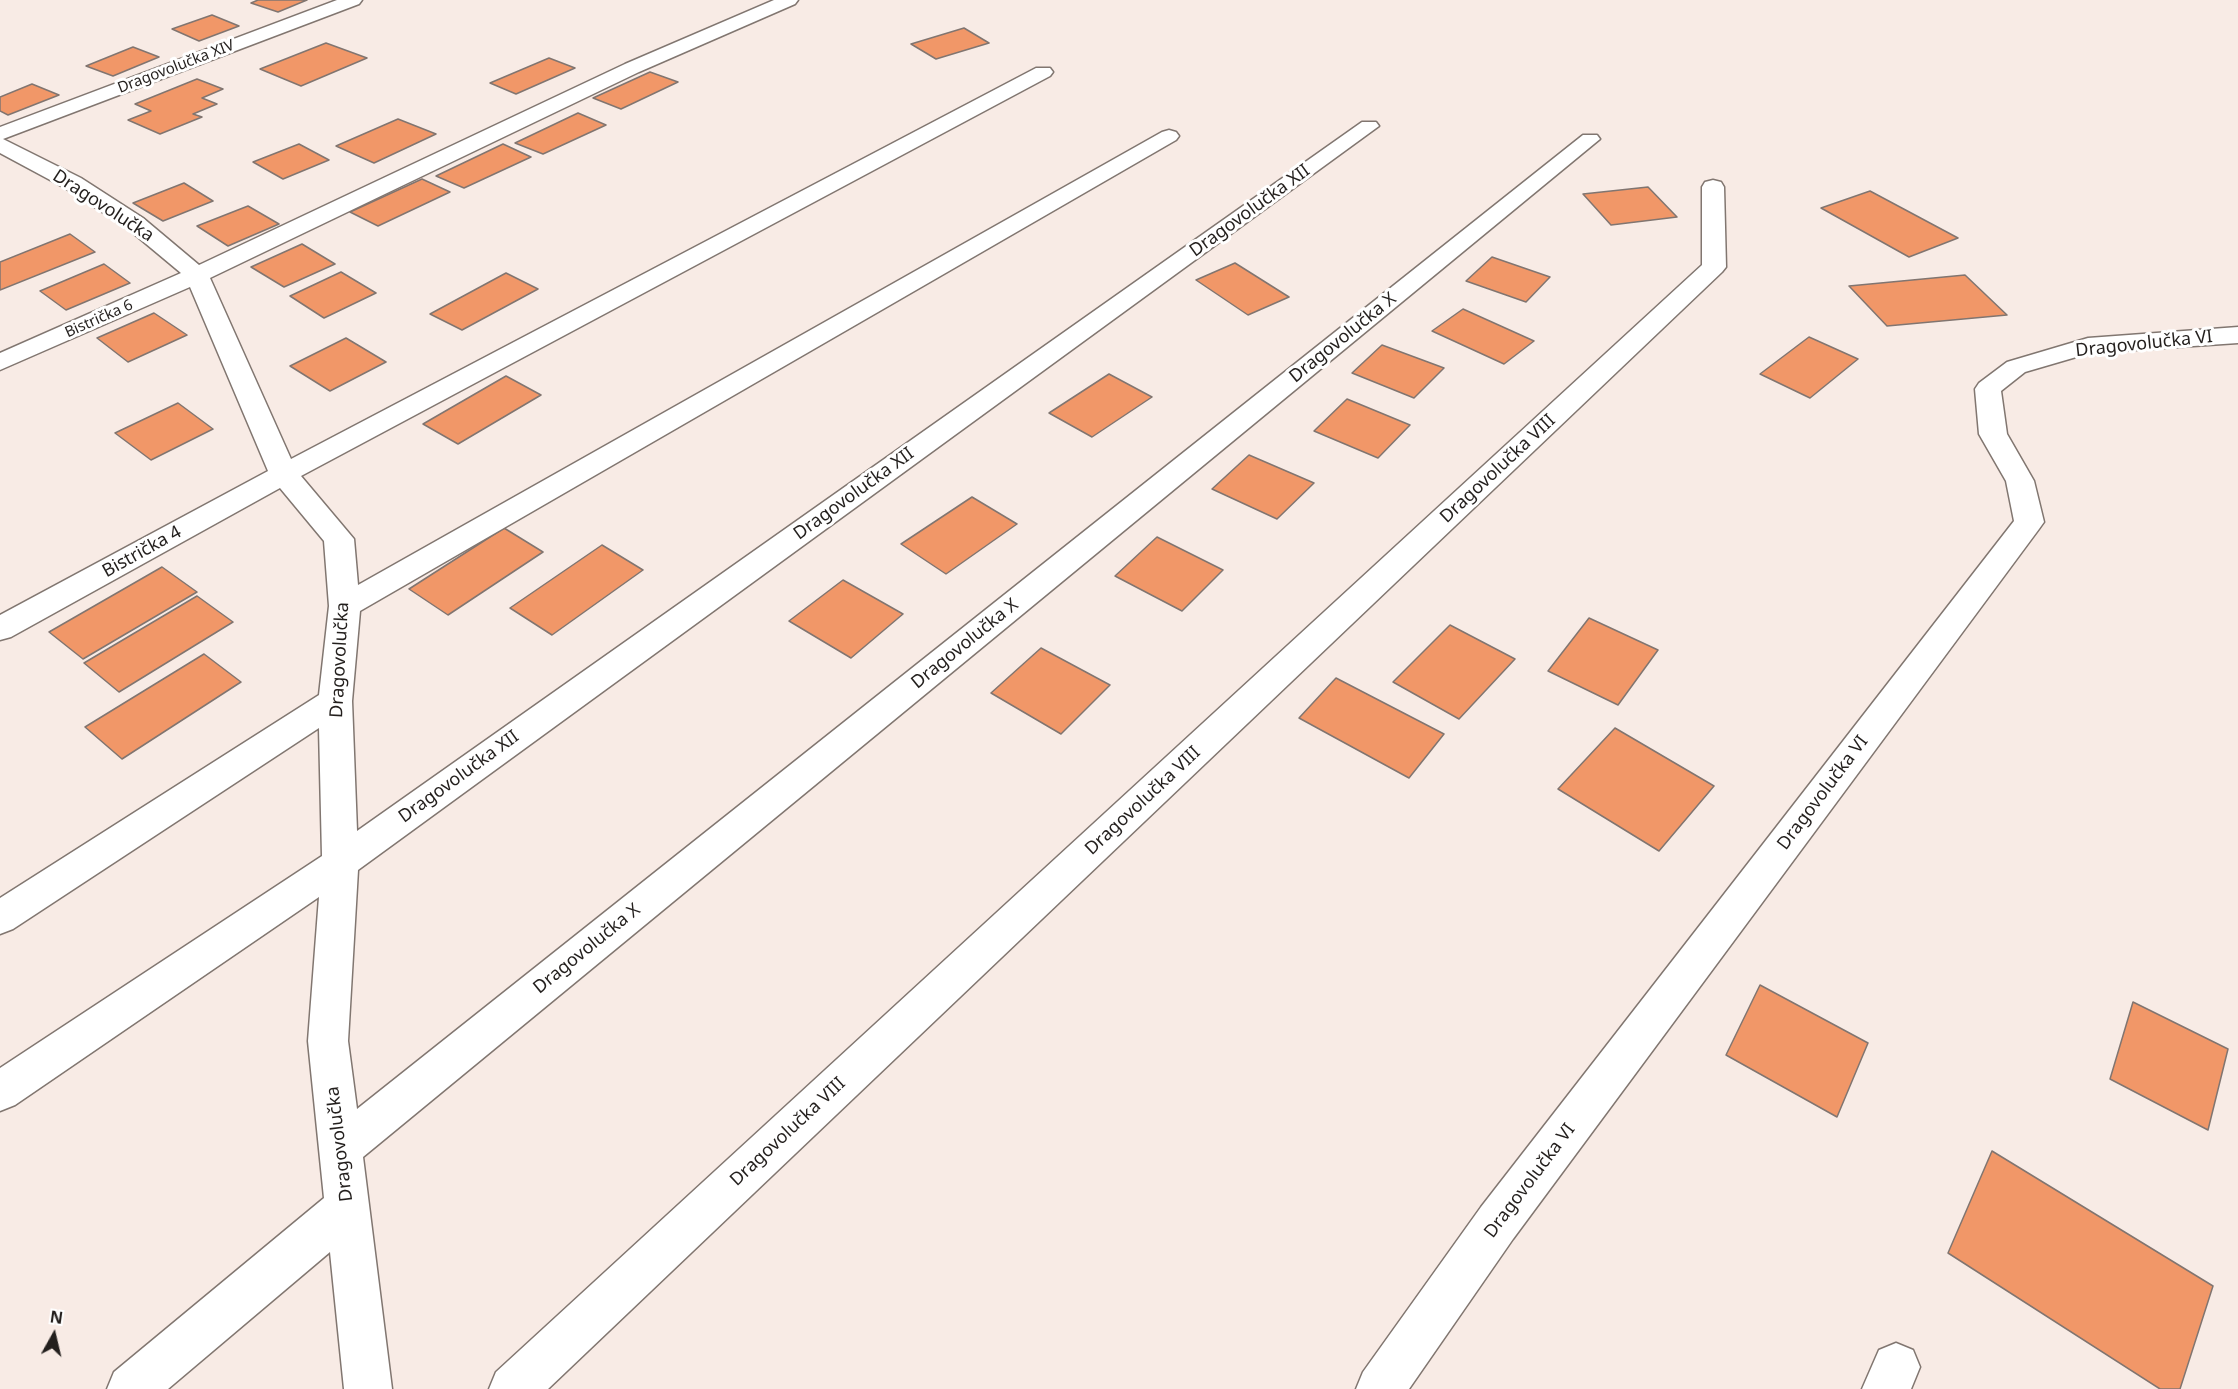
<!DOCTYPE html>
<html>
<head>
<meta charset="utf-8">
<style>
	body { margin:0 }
	#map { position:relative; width:2238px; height:1389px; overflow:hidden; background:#f8ebe5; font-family:"Noto Sans",sans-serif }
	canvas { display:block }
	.north { position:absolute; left:24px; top:1305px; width:60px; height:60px; -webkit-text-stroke:4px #fff; paint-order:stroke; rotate:8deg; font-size:16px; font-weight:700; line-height:24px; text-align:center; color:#231f1d }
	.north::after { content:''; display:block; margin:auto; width:21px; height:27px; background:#231f1d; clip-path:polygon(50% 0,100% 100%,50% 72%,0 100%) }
</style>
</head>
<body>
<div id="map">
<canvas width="2238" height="1389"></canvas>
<div class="north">N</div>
</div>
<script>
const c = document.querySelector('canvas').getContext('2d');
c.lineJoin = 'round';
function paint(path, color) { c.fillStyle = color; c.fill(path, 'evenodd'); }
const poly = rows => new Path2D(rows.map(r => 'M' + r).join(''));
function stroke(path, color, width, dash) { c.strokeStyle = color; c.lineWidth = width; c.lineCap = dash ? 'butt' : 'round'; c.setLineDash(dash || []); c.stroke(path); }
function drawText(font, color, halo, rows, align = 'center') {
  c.font = font + ' "Noto Sans",sans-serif'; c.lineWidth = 6; c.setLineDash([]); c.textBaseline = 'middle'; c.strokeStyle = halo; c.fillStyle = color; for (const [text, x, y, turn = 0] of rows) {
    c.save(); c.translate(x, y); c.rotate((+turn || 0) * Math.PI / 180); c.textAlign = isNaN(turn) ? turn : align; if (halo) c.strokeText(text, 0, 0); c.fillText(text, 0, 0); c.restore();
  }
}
const building = poly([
	[258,0,307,0,278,12,251,3,258,0],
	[212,15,239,26,199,41,172,29,212,15],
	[964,28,989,43,936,59,911,44,964,28],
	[326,43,367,58,301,86,260,69,326,43],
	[133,47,159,57,113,76,86,66,133,47],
	[549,58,575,68,516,94,490,83,549,58],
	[650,72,678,82,621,109,593,98,650,72],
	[197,79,223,89,202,98,217,104,193,114,202,117,160,134,128,120,151,111,135,104,197,79],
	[32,84,59,95,8,115,0,111,0,97,32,84],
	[578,113,606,125,543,154,515,143,578,113],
	[398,119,436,134,374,163,336,146,398,119],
	[299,144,329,160,283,179,253,162,299,144],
	[503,144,531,157,464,188,436,176,503,144],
	[422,179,450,192,378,226,350,212,422,179],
	[184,183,213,201,163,221,133,203,184,183],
	[1648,187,1677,217,1611,225,1583,194,1648,187],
	[1870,191,1958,238,1909,257,1821,208,1870,191],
	[248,206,279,224,228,246,197,226,248,206],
	[70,234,95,252,0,290,0,262,70,234],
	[302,244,335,264,284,287,251,267,302,244],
	[1492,257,1550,277,1526,302,1466,281,1492,257],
	[1235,263,1289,297,1248,315,1196,280,1235,263],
	[104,264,130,283,66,310,40,291,104,264],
	[341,272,376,293,324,318,290,296,341,272],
	[506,273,538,289,462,330,430,314,506,273],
	[1965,275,2007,315,1887,326,1849,286,1965,275],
	[1463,309,1534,341,1504,364,1432,331,1463,309],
	[154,313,187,335,128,362,97,338,154,313],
	[1809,337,1858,359,1810,398,1760,374,1809,337],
	[346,338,386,362,330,391,290,366,346,338],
	[1382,345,1444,368,1414,398,1352,373,1382,345],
	[1109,374,1152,397,1092,437,1049,413,1109,374],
	[506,376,541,395,458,444,423,424,506,376],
	[1347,399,1410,425,1378,458,1314,431,1347,399],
	[178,403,213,429,151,460,115,433,178,403],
	[1249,455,1314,483,1277,519,1212,489,1249,455],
	[972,497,1017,524,946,574,901,544,972,497],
	[504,528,543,552,448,615,409,589,504,528],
	[1157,537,1223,570,1182,611,1115,576,1157,537],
	[602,545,643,570,552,635,510,608,602,545],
	[162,567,197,592,83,659,49,632,162,567],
	[843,580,903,614,851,658,789,621,843,580],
	[197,596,233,622,119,692,84,663,197,596],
	[1589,618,1658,650,1618,705,1548,671,1589,618],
	[1450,625,1515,659,1459,719,1393,682,1450,625],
	[1041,648,1110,685,1061,734,991,693,1041,648],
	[204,654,241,682,122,759,85,727,204,654],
	[1336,678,1444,734,1409,778,1299,718,1336,678],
	[1615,728,1714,786,1659,851,1558,789,1615,728],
	[1760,985,1868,1043,1837,1117,1726,1055,1760,985],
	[2133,1002,2228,1049,2208,1130,2110,1079,2133,1002],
	[1992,1151,2213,1286,2180,1389,2160,1389,1948,1253,1992,1151]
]);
paint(building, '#f19768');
stroke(building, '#817570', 1.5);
const minor = poly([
	[337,0,362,0,359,4,3,139,81,178,143,218,199,265,625,64,774,0,798,0,795,4,639,72,210,278,291,459,1036,68,1050,68,1053,72,1050,76,301,476,354,539,358,585,1162,132,1169,130,1176,132,1179,136,1176,140,360,611,352,701,357,831,1362,122,1376,122,1379,126,358,870,348,1041,357,1109,1583,135,1597,135,1600,139,363,1157,392,1389,344,1389,330,1252,168,1389,107,1389,114,1372,324,1198,308,1041,319,897,15,1105,0,1111,0,1068,322,856,319,728,13,929,0,934,0,898,319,695,329,606,324,541,280,488,11,637,0,640,0,615,268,471,190,287,0,370,0,353,181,273,127,228,65,188,0,153,0,127,337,0],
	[1713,180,1721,182,1724,187,1726,267,1722,272,548,1389,489,1389,496,1372,1702,265,1702,187,1705,182,1713,180],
	[2238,327,2238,343,2090,353,2025,372,2001,391,2007,434,2034,481,2044,522,2039,529,1513,1239,1409,1389,1356,1389,1363,1372,1481,1207,2014,521,2006,481,1979,434,1975,389,1979,383,2007,362,2088,338,2238,327],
	[1896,1343,1913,1350,1920,1367,1911,1389,1862,1389,1879,1350,1896,1343]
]);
stroke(minor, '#817670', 3);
paint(minor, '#fff');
drawText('15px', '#231f1d', '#fff', [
	["Dragovolučka XIV",176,67,-21],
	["Bistrička 6",99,319,-24]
]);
drawText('18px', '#231f1d', '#fff', [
	["Dragovolučka",103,206,33],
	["Dragovolučka XII",1250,211,-36],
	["Dragovolučka X",1343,338,-39],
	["Dragovolučka VI",2144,344,-6],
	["Dragovolučka VIII",1498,469,-43],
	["Dragovolučka XII",854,494,-36],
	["Bistrička 4",142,552,-29],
	["Dragovolučka X",965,644,-39],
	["Dragovolučka",340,660,-87],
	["Dragovolučka XII",459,777,-36],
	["Dragovolučka VI",1823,793,-53],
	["Dragovolučka VIII",1143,801,-43],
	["Dragovolučka X",587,949,-39],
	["Dragovolučka VIII",788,1132,-43],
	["Dragovolučka",340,1144,-97],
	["Dragovolučka VI",1530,1181,-53]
]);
</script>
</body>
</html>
